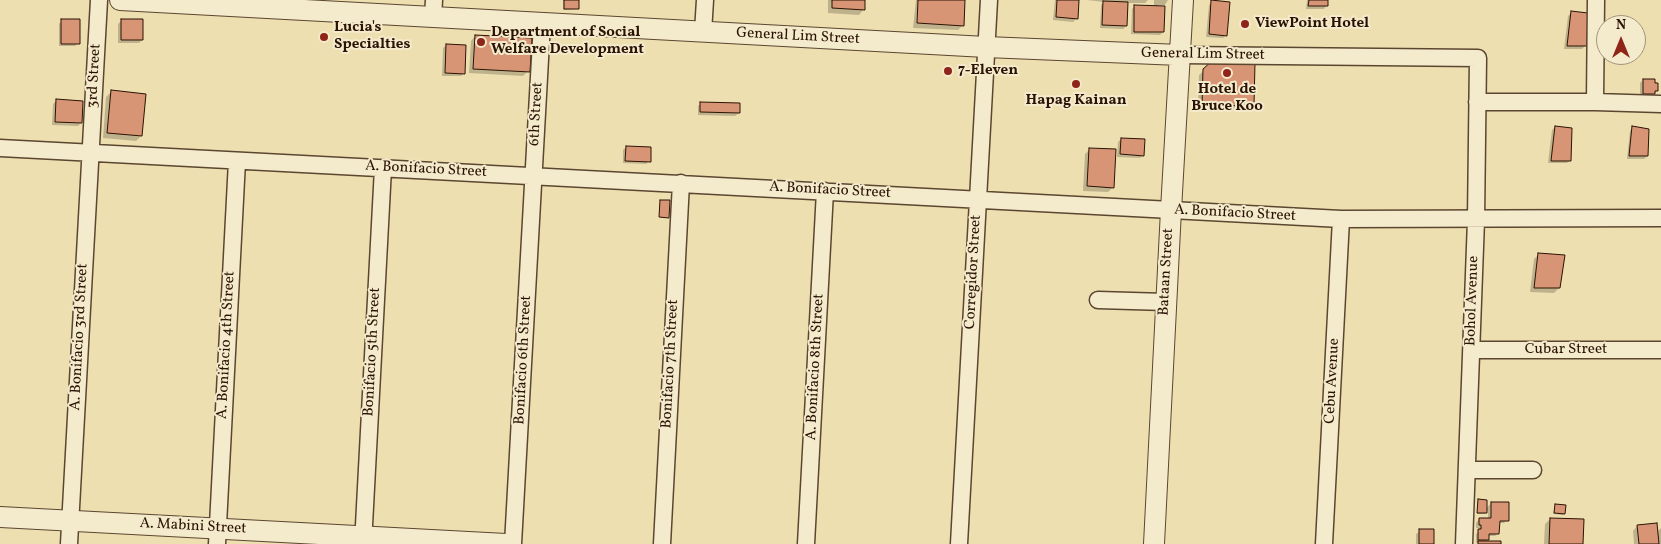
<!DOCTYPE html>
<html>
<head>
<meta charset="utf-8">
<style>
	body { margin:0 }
	#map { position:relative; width:1661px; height:544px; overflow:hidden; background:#eedfb1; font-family:Vollkorn,serif }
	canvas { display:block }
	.north { position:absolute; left:1596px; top:15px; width:50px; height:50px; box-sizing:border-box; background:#f4eacc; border:1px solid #a3947c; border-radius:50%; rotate:0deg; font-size:14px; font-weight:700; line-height:20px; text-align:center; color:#2a1304 }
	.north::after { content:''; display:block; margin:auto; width:18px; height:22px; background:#8f2418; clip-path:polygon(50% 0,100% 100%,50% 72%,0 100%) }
</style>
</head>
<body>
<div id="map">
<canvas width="1661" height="544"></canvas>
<div class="north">N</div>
</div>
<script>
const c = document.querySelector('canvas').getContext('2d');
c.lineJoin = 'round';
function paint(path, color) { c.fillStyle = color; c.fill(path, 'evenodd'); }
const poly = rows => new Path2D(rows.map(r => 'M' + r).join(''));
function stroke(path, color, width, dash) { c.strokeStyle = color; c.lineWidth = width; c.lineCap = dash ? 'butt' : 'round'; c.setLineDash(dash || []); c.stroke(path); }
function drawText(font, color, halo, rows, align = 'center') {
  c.font = font + ' Vollkorn,serif'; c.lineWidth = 4; c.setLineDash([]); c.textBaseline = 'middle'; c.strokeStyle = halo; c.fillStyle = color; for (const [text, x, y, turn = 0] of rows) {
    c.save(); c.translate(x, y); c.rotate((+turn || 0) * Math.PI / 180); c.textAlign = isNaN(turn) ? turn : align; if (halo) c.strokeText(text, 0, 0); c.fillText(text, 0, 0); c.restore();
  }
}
paint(poly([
	[563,0,578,0,577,9,563,10],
	[828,0,864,0,863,10,859,15,828,13],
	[916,0,964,0,962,26,958,30,913,28],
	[1055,0,1078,0,1076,19,1073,22,1053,20],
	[1087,0,1148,0,1145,3,1127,3,1126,26,1123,29,1100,28,1101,5,1104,2],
	[1154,0,1168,0,1165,5,1158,5,1163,32,1160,35,1131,34,1132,9,1135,6,1154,7],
	[1307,0,1327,0,1327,5,1324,9,1306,9],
	[1212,2,1226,35,1223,38,1206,37,1209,5],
	[1571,13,1585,46,1582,49,1564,49,1568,16],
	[62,20,78,43,75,46,59,46,59,24],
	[121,21,142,40,139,43,118,43,118,24],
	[475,36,528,71,523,76,469,73,471,41],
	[446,45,464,73,461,76,442,76,443,48],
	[1212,63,1252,105,1248,110,1198,109,1199,75],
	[1643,80,1656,91,1651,97,1640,97,1640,83],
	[111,92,141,136,136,141,103,138,106,97],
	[56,101,81,123,78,126,52,125,53,104],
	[701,103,739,113,735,116,698,115,698,106],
	[1555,127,1570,160,1567,163,1548,163,1552,130],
	[1633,128,1647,156,1644,159,1627,159,1630,131],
	[1121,139,1143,155,1140,158,1117,157,1118,142],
	[626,147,649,161,646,164,623,163,623,150],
	[1090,149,1113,187,1108,192,1083,191,1085,154],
	[1539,254,1559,288,1554,293,1530,292,1534,259],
	[1478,501,1486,509,1491,503,1507,520,1504,523,1498,523,1498,533,1495,536,1487,536,1487,540,1485,542,1499,544,1476,543,1476,534,1479,531,1479,528,1476,528,1476,523,1479,519,1488,519,1488,510,1485,514,1477,514],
	[1555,505,1564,514,1563,515,1553,514],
	[1550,519,1581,544,1544,544,1545,524],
	[1637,526,1657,532,1661,528,1661,544,1634,544,1633,531],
	[1420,531,1433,544,1416,544,1416,534]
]), '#0003');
const building = poly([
	[564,0,579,0,579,9,564,9,564,0],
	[832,0,865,0,865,10,832,8,832,0],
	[918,0,965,0,964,26,917,23,918,0],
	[1057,0,1079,0,1078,19,1056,17,1057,0],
	[1211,0,1230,2,1227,36,1209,34,1211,0],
	[1309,0,1328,0,1328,6,1308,6,1309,0],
	[1103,1,1128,2,1127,26,1102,25,1103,1],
	[1134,5,1165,6,1164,32,1134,32,1134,5],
	[1571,11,1588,13,1587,46,1567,46,1571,11],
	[61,19,80,19,80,44,61,44,61,19],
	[121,19,143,19,143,40,121,40,121,19],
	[475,35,532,38,530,72,473,69,475,35],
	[446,44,466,45,465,74,445,73,446,44],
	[1212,61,1255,62,1254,106,1202,105,1203,69,1212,61],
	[1643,79,1655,79,1655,83,1658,83,1658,91,1655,91,1655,94,1643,94,1643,79],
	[111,90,146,94,142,136,107,133,111,90],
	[56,99,83,101,82,123,55,122,56,99],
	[700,102,740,103,740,113,700,112,700,102],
	[1555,126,1572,128,1571,161,1551,161,1555,126],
	[1632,126,1649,129,1648,156,1629,156,1632,126],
	[1121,138,1145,139,1144,156,1120,154,1121,138],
	[626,146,651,147,651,162,625,161,626,146],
	[1089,148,1116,149,1114,188,1087,186,1089,148],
	[660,200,670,200,669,218,659,217,660,200],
	[1538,253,1565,255,1560,288,1534,288,1538,253],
	[1478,499,1487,500,1487,513,1477,513,1478,499],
	[1491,502,1509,502,1509,521,1500,521,1499,534,1489,534,1489,540,1478,540,1478,529,1481,529,1481,525,1479,525,1479,518,1491,518,1491,502],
	[1555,504,1566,505,1565,514,1554,513,1555,504],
	[1550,518,1584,519,1583,544,1549,544,1550,518],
	[1657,523,1659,544,1639,544,1637,525,1657,523],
	[1419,529,1434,529,1434,544,1419,544,1419,529],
	[1478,541,1501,541,1501,544,1478,544,1478,541]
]);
paint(building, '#d89575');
stroke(building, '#2a1304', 1);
const minor = poly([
	[433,17,434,0],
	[703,32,705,0],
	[1180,55,1478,58,1476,220,1464,544],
	[1477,102,1595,102,1661,104],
	[1595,102,1596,0],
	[0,148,1341,219,1661,218],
	[1098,300,1166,302],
	[1472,350,1661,350],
	[1468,470,1533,470],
	[69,544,99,0],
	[217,544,237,161],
	[363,544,383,168],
	[513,544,542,23],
	[662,544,681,183],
	[806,544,825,191],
	[959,544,989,0],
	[1324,544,1341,219]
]);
const tertiary = poly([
	[120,0,986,47,1180,55],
	[0,517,506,544],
	[1154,544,1171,210,1183,0]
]);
stroke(minor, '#5b462f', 19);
stroke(tertiary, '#5b462f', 22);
stroke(minor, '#f4eacc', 16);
stroke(tertiary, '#f4eacc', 20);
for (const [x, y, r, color] of [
	[1245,24,5,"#8f2418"],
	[324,37,5,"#8f2418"],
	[481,42,5,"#8f2418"],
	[948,71,5,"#8f2418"],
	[1227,73,5,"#8f2418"],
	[1076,84,5,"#8f2418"]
]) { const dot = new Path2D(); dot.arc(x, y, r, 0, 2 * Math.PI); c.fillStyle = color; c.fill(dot); stroke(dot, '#f4eacc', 2); }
drawText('bold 15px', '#2a1304', '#f4eacc', [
	["ViewPoint Hotel",1255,24],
	["Lucia's",334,28],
	["Specialties",334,45],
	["Department of Social",491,33],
	["Welfare Development",491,50],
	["7-Eleven",958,71],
	["Hotel de",1227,90,"center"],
	["Bruce Koo",1227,107,"center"],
	["Hapag Kainan",1076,101,"center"]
], 'left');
drawText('15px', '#2a1304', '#f4eacc', [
	["General Lim Street",798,37,3],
	["General Lim Street",1203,55,1],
	["3rd Street",95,76,-87],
	["6th Street",537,114,-87],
	["A. Bonifacio Street",426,170,3],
	["A. Bonifacio Street",830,191,3],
	["A. Bonifacio Street",1235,214,3],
	["Corregidor Street",974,272,-87],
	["Bataan Street",1167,272,-87],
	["Bohol Avenue",1473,301,-88],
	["A. Bonifacio 3rd Street",80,337,-87],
	["A. Bonifacio 4th Street",227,345,-87],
	["Cubar Street",1566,350],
	["Bonifacio 5th Street",373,352,-87],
	["Bonifacio 6th Street",524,360,-87],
	["Bonifacio 7th Street",671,364,-87],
	["A. Bonifacio 8th Street",816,367,-87],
	["Cebu Avenue",1333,381,-87],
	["A. Mabini Street",193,527,3]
]);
</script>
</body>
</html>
